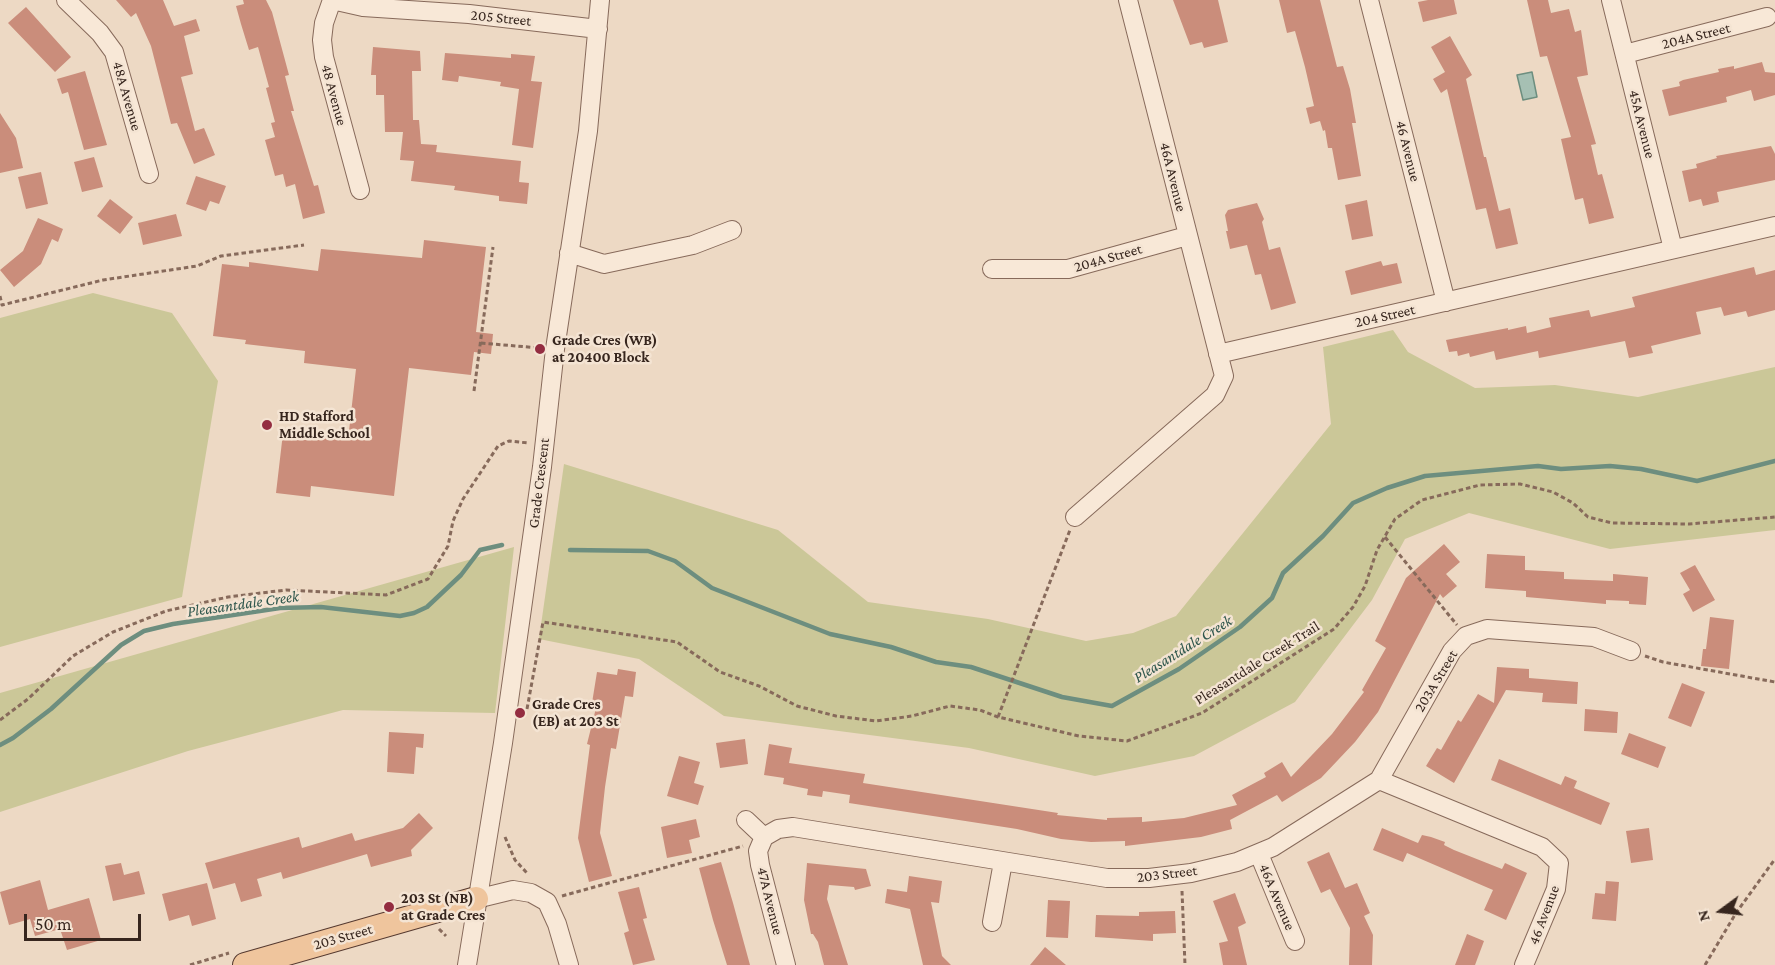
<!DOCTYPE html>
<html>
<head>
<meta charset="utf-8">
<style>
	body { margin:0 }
	#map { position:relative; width:1775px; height:965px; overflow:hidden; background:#edd9c4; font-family:"Crimson Pro",serif }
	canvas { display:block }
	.north { position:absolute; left:1691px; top:881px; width:60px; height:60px; -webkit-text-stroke:4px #f4e4d3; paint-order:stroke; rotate:255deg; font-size:16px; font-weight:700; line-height:24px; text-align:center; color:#37261e }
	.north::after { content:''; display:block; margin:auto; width:21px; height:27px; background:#37261e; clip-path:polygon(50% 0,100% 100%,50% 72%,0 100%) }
	.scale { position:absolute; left:24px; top:914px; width:117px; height:27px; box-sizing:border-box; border:3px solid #37261e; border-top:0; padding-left:8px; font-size:18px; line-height:21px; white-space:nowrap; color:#37261e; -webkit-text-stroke:4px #f4e4d3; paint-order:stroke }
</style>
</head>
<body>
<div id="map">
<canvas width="1775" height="965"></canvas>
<div class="north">N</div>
<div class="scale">50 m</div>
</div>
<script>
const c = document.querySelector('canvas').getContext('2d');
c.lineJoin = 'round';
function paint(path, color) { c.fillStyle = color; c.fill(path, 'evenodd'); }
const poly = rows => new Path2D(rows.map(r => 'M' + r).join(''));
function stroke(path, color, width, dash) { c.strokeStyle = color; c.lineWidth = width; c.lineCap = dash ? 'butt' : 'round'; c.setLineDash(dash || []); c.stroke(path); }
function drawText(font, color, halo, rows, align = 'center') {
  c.font = font + ' "Crimson Pro",serif'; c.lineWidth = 5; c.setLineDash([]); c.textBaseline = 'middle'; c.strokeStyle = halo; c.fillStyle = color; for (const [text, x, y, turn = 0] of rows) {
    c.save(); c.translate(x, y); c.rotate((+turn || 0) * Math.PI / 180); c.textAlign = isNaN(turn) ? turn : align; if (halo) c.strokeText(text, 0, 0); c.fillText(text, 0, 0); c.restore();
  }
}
paint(poly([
	[93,293,172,313,218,381,182,597,0,647,0,318],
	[1393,330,1408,352,1475,388,1555,385,1638,397,1775,367,1775,530,1610,549,1469,513,1405,539,1372,600,1295,702,1194,756,1095,776,969,748,724,716,639,659,539,639,564,464,778,530,868,602,988,619,1086,641,1133,633,1176,616,1331,424,1323,347],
	[514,547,495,713,343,710,188,751,0,812,0,693]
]), '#cbc798');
const water = poly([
	[1532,72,1537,97,1523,100,1517,75,1532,72]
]);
paint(water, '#a6c0b3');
stroke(water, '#6d8e7f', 1.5);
stroke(poly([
	[570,550,648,551,675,561,712,588,830,634,891,647,936,662,971,667,1062,697,1112,706,1179,669,1240,627,1272,598,1283,573,1323,536,1353,503,1387,488,1425,476,1538,466,1561,469,1610,466,1641,469,1697,481,1775,461],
	[0,745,13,738,51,709,121,645,144,631,173,624,280,608,321,607,400,616,414,613,427,607,461,575,480,550,502,545]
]), '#6d8e7f', 4.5);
paint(poly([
	[116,0,163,0,174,26,196,19,200,31,184,36,193,74,181,77,195,131,204,128,215,155,194,164,177,123,171,124,151,46,136,13,131,17],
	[243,0,266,0,272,12,289,75,285,76,294,111,291,111,314,186,318,185,325,213,303,219,295,184,286,187,283,174,275,176,265,140,275,137,271,123,275,122,266,88,269,87,258,47,249,50,241,24,236,6,244,4],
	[1173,0,1218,0,1228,42,1204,48,1202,42,1190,45],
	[1279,0,1320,0,1337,67,1343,66,1350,89,1356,123,1352,123,1361,176,1338,180,1332,148,1328,148,1325,130,1323,131,1320,121,1310,124,1306,108,1314,106,1305,67,1295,31,1287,33],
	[1428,0,1454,0,1457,14,1423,22,1418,2],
	[1527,0,1548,0,1551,13,1569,9,1575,32,1581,30,1588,75,1577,77,1596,144,1591,145,1598,175,1602,174,1614,218,1589,224,1583,198,1575,200,1561,139,1571,137,1547,56,1540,57],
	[26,7,71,57,55,72,8,23],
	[1450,36,1472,75,1466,79,1484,157,1486,157,1499,211,1510,208,1518,244,1496,249,1486,208,1476,210,1447,89,1441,93,1433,79,1445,72,1431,47],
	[373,47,420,51,421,71,412,71,413,120,419,120,421,144,437,145,436,152,521,161,519,182,529,183,527,204,499,201,499,196,454,190,455,186,411,181,414,161,400,160,403,132,385,132,384,95,376,95,376,75,371,75],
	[445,53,511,58,511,54,535,56,531,81,542,82,533,148,512,145,519,89,500,86,501,82,459,76,458,82,442,80],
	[1762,62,1765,72,1775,73,1775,95,1754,101,1751,90,1726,97,1727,102,1669,116,1662,90,1680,86,1679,82,1683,80,1719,72,1718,69,1734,66,1734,69],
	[85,71,107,145,84,150,68,92,62,94,57,79],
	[0,113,16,138,23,168,0,173],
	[1771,146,1775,154,1775,180,1717,192,1719,202,1703,206,1701,199,1689,202,1682,171,1697,168,1696,164,1717,158,1716,156],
	[94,157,103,187,82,192,74,162],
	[41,172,48,204,26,209,18,177],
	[196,176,226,186,219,204,210,201,206,211,186,204],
	[110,199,133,217,120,234,97,216],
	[1367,200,1373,236,1352,240,1345,205],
	[1257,203,1264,219,1262,222,1269,250,1280,247,1296,303,1271,310,1261,274,1255,275,1247,245,1230,249,1226,231,1228,231,1225,215,1228,210],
	[176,214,182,236,143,245,138,223],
	[38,218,63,229,58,242,52,239,41,264,14,287,0,270,23,251],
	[424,240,486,247,476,332,493,334,491,354,474,352,471,375,409,368,394,496,311,486,310,497,276,493,283,433,348,440,356,369,304,363,305,351,245,344,246,340,213,336,222,264,249,267,249,262,318,271,321,249,422,258],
	[1381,261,1383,266,1397,263,1402,283,1351,295,1345,271],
	[1754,267,1756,275,1775,270,1775,310,1748,317,1746,311,1724,316,1721,307,1696,312,1701,334,1651,346,1653,353,1629,358,1625,341,1539,358,1538,351,1496,360,1494,351,1470,357,1469,353,1458,356,1457,351,1449,352,1446,340,1508,328,1508,330,1526,326,1527,333,1551,327,1549,318,1589,310,1591,317,1635,307,1632,297],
	[1444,544,1460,562,1446,574,1457,586,1443,598,1440,594,1378,712,1355,742,1321,778,1282,802,1277,795,1230,820,1232,829,1201,837,1125,846,1125,841,1091,842,1061,839,1017,829,849,803,850,795,823,791,822,797,807,795,808,789,783,784,784,778,764,775,769,744,792,748,789,763,865,774,863,783,1058,813,1057,815,1107,820,1107,818,1142,817,1142,822,1184,818,1237,805,1232,795,1266,777,1264,773,1282,762,1291,777,1332,734,1364,692,1362,690,1386,648,1375,641,1406,578],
	[1487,554,1525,556,1525,570,1564,572,1564,579,1613,581,1613,574,1648,577,1646,605,1629,604,1629,601,1606,600,1606,604,1526,597,1526,591,1485,588],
	[1695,565,1715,600,1693,612,1683,594,1690,590,1680,573],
	[1710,617,1734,620,1729,669,1701,666,1703,649,1706,649],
	[1497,667,1529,669,1529,678,1578,682,1577,704,1542,702,1543,693,1506,690,1454,783,1426,766,1437,748,1441,750,1458,720,1461,722,1478,694,1494,703],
	[618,669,636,672,633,697,625,696,616,749,611,748,605,787,600,833,612,876,589,882,578,838,590,745,587,744,597,704,592,703,597,672,617,675],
	[1682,683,1705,692,1691,727,1668,718],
	[1585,709,1618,712,1617,733,1584,731],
	[389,732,424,734,423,748,416,747,414,774,387,772],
	[1629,733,1666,747,1658,768,1621,754],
	[745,739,748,764,720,768,716,743],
	[679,756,700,762,694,783,704,786,698,805,667,796],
	[1499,759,1561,785,1565,776,1577,781,1574,788,1610,803,1601,825,1491,780],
	[419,813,433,828,411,850,412,856,371,867,367,854,283,879,281,872,257,879,262,896,241,902,235,883,213,889,205,863,299,837,302,848,352,833,355,841,403,828],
	[696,819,700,837,689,840,692,853,667,858,661,827],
	[1382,828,1418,843,1422,835,1431,837,1445,842,1444,845,1454,850,1502,869,1505,863,1527,873,1506,920,1484,910,1493,890,1407,853,1403,862,1373,850],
	[1649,828,1653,860,1631,863,1626,831],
	[1329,852,1345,888,1357,883,1370,913,1364,916,1373,935,1372,965,1349,965,1350,928,1330,889,1321,893,1307,862],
	[721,862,733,903,750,965,727,965,713,920,699,868],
	[121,863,124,875,139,871,145,894,113,901,105,866],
	[807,863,866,869,871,886,855,890,854,887,829,885,827,899,848,965,824,965,818,942,813,934,811,934,804,900],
	[909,876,942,881,939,903,931,902,942,956,951,965,923,965,910,909,885,903,887,889,907,892],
	[40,880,48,910,89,898,101,940,67,950,60,929,35,936,30,919,9,925,0,892],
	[1606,881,1619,882,1616,921,1592,919,1595,893,1605,894],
	[207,883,216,919,192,926,189,915,169,921,162,894],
	[639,887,647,918,643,919,655,960,633,965,624,933,629,931,618,892],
	[1235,893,1246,923,1238,927,1247,965,1223,965,1219,943,1228,941,1213,901],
	[1048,900,1070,901,1068,938,1046,937],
	[1175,911,1176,933,1153,934,1153,941,1095,937,1096,915,1139,916,1139,912],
	[1467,934,1484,941,1475,965,1455,965],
	[1045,947,1066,965,1030,965]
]), '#ca8d7b');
const minor = poly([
	[66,0,100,33,114,52,149,174],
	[332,0,363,7,469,14,598,29],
	[332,0,324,23,322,40,324,57,360,190],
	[1369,0,1446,302],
	[1611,0,1673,249],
	[1625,54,1767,17],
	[569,253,604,264,693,245,732,230],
	[992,269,1068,269,1187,236],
	[1218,354,1775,226],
	[1075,517,1215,395,1224,376,1128,0],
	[1379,780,1542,847,1559,863,1556,889,1524,965],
	[746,820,764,837],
	[764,837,778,829,793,827,1107,878,1149,878,1191,873,1237,862,1273,847,1379,780,1452,651,1466,636,1487,629,1594,637,1631,651],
	[764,837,758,851,760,865,786,965],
	[1259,854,1295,941],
	[476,899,513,890,531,893,547,902,557,924,569,965],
	[992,922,1003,862],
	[467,965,503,743,542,467,555,349,588,131,600,0]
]);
const major = poly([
	[245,965,476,899]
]);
stroke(minor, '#876a5b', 20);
stroke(major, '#55392f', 26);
stroke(poly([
	[0,296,2,305,103,280,197,266,221,256,304,245],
	[481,343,539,348],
	[474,391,493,247],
	[1385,537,1457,625],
	[1645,656,1663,662,1775,682],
	[527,709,543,622,677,642,720,672,759,686,797,706,836,716,876,721,912,716,950,706,980,710,998,717,1079,736,1127,741,1202,713,1334,629,1353,607,1365,586,1377,550,1395,519,1422,500,1480,485,1520,484,1553,492,1573,503,1588,517,1612,523,1689,524,1775,517],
	[998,717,1070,530],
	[0,720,28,699,73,656,113,632,166,611,228,597,286,590,386,595,428,579,448,546,453,521,463,499,498,446,509,441,528,443],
	[505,837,515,860,527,873],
	[1182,891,1185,965],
	[562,896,743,846],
	[439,929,446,936],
	[190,965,229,953],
	[1705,965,1736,913,1775,859]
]), '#876a5b', 3, [4.5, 3]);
stroke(minor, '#f8e8d7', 18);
stroke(major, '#efc59d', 24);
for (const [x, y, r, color] of [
	[540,349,6,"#942d41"],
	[267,425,6,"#942d41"],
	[520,713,6,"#942d41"],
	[389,907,6,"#942d41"]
]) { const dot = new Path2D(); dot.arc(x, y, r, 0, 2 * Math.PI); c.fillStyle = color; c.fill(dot); stroke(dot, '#f4e4d3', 2); }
drawText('15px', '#37261e', '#f4e4d3', [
	["205 Street",501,18,6],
	["204A Street",1696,36,-14],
	["48 Avenue",334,95,75],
	["48A Avenue",127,96,74],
	["45A Avenue",1642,124,76],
	["46 Avenue",1408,151,76],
	["46A Avenue",1173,177,76],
	["204A Street",1108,258,-16],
	["204 Street",1385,316,-13],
	["Grade Crescent",539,483,-83],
	["Pleasantdale Creek Trail",1257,663,-32],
	["203A Street",1436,681,-59],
	["203 Street",1167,874,-7],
	["46A Avenue",1277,897,67],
	["47A Avenue",770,901,76],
	["46 Avenue",1544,915,-69],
	["203 Street",343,937,-16]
]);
drawText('bold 15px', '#37261e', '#f4e4d3', [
	["Grade Cres (WB)",552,340],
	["at 20400 Block",552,357],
	["HD Stafford",279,416],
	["Middle School",279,433],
	["Grade Cres",532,704],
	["(EB) at 203 St",532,721],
	["203 St (NB)",401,898],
	["at Grade Cres",401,915]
], 'left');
drawText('italic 16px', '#2e564c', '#f4e4d3', [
	["Pleasantdale Creek",243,604,-8],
	["Pleasantdale Creek",1183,649,-32]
]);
</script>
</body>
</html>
